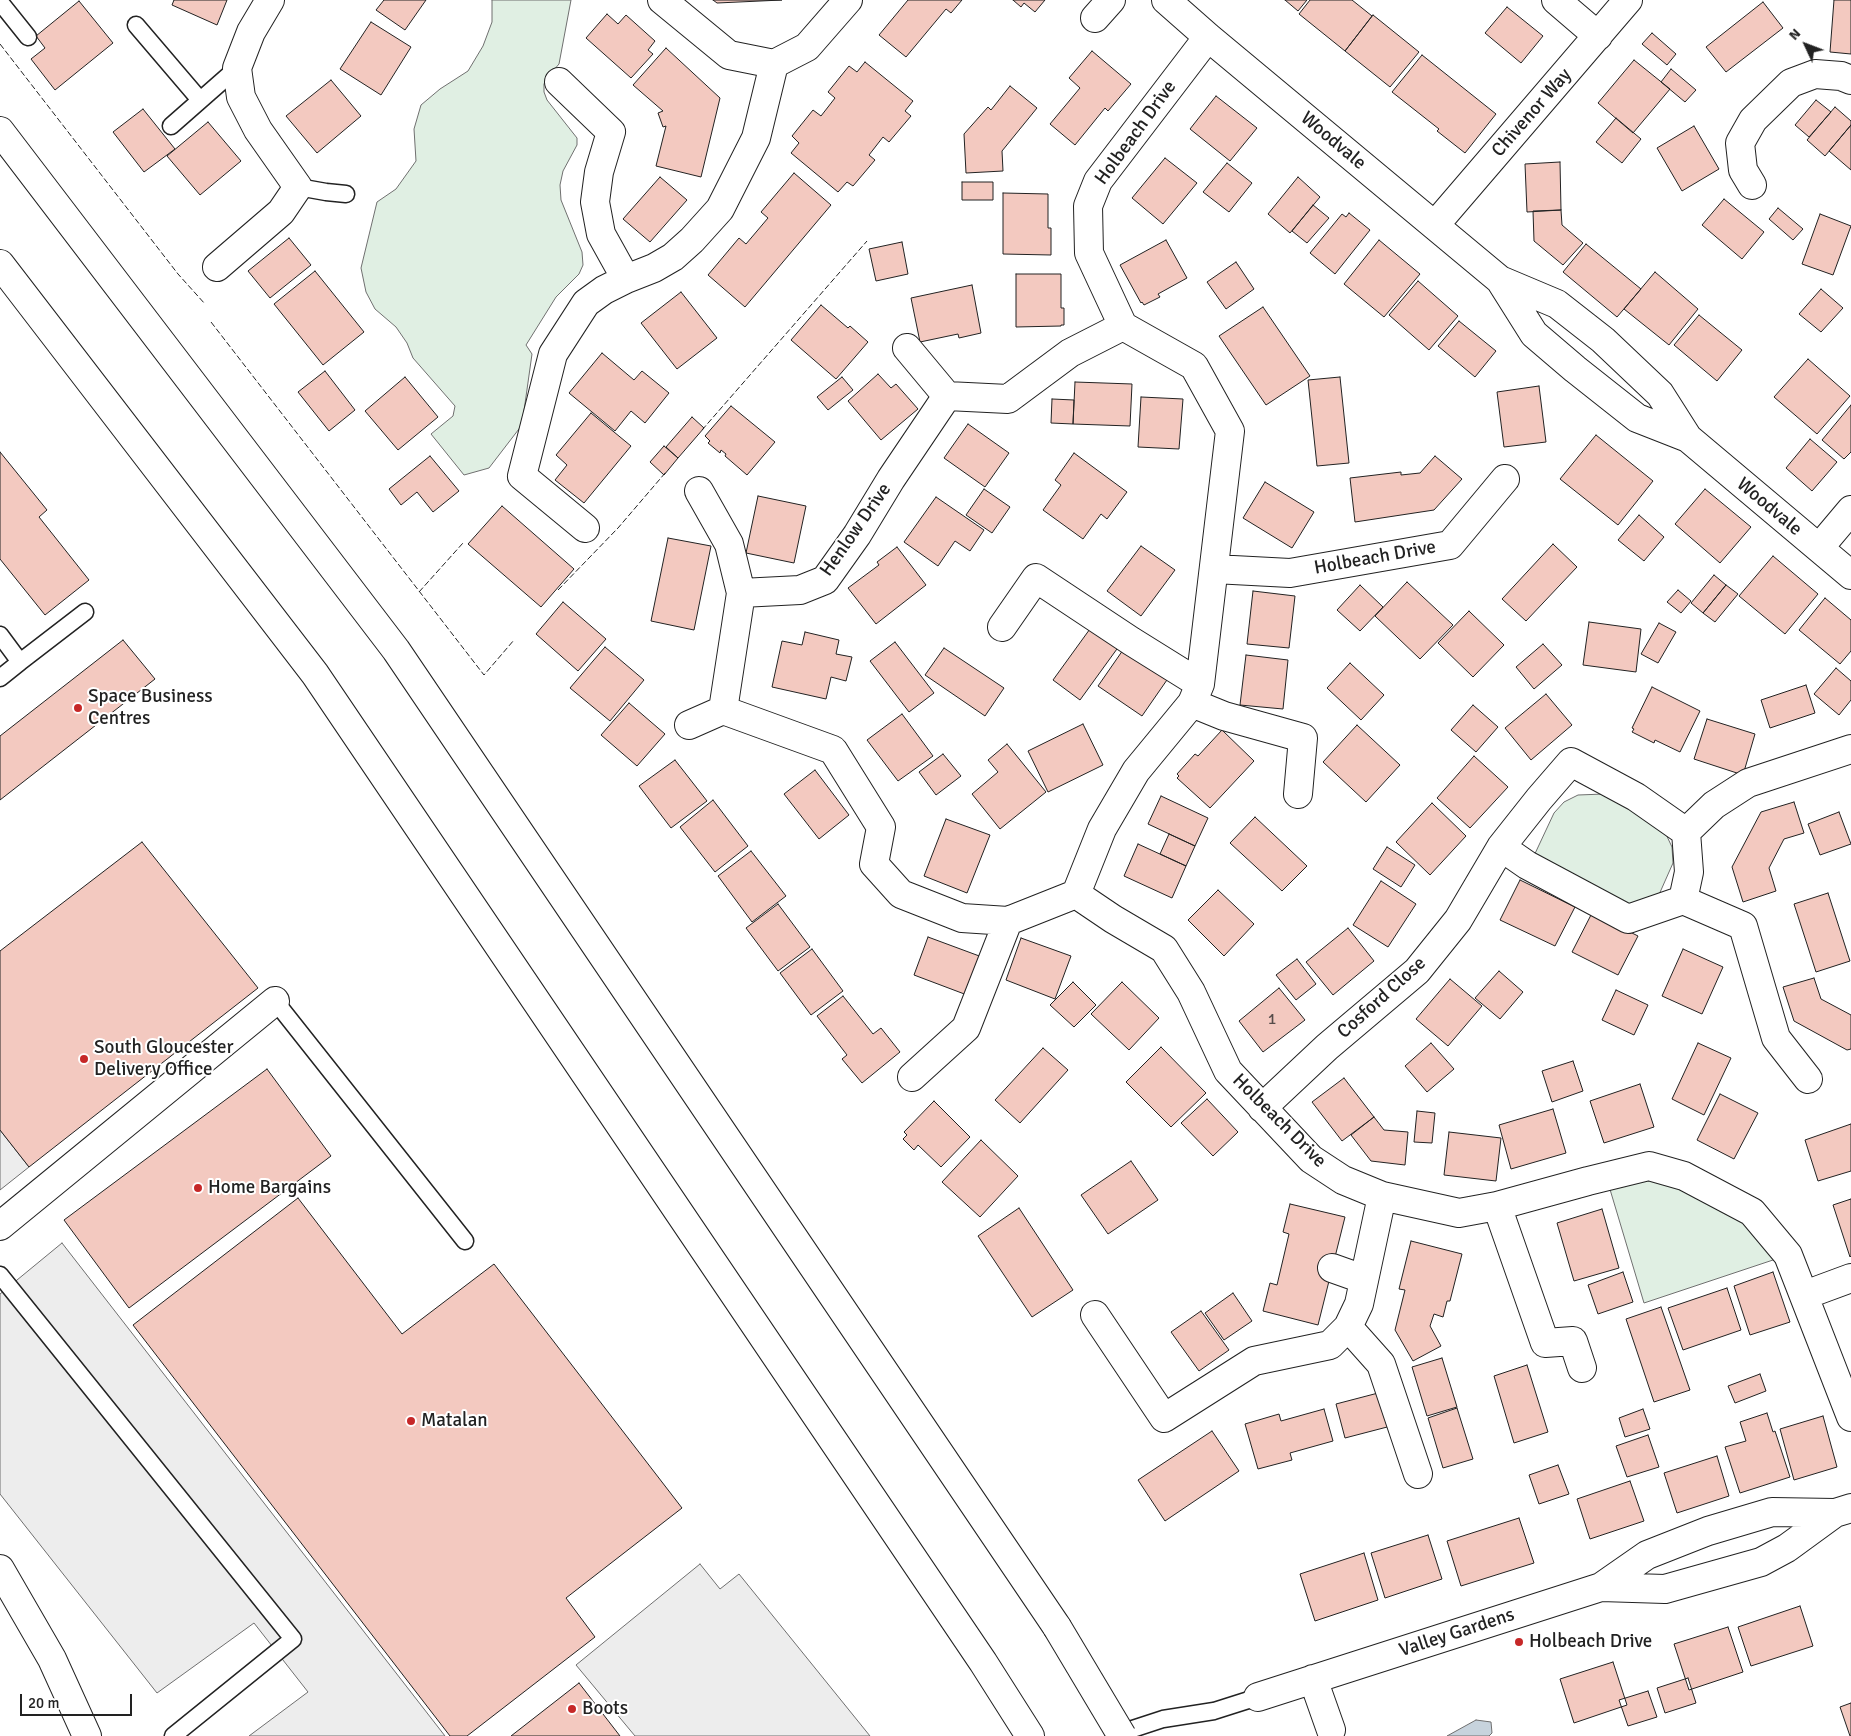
<!DOCTYPE html>
<html>
<head>
<meta charset="utf-8">
<style>
	body { margin:0 }
	#map { position:relative; width:1851px; height:1736px; overflow:hidden; background:#fff; font-family:Signika,sans-serif }
	canvas { display:block }
	.north { position:absolute; left:1781px; top:20px; width:50px; height:50px; -webkit-text-stroke:4px #fff; paint-order:stroke; rotate:313deg; font-size:14px; font-weight:700; line-height:20px; text-align:center; color:#222 }
	.north::after { content:''; display:block; margin:auto; width:18px; height:22px; background:#222; clip-path:polygon(50% 0,100% 100%,50% 72%,0 100%) }
	.scale { position:absolute; left:20px; top:1694px; width:112px; height:22px; box-sizing:border-box; border:2px solid #222; border-top:0; padding-left:6px; font-size:15px; line-height:18px; white-space:nowrap; color:#222; -webkit-text-stroke:4px #fff; paint-order:stroke }
</style>
</head>
<body>
<div id="map">
<canvas width="1851" height="1736"></canvas>
<div class="north">N</div>
<div class="scale">20 m</div>
</div>
<script>
const c = document.querySelector('canvas').getContext('2d');
c.lineJoin = 'round';
function paint(path, color) { c.fillStyle = color; c.fill(path, 'evenodd'); }
const poly = rows => new Path2D(rows.map(r => 'M' + r).join(''));
function stroke(path, color, width, dash) { c.strokeStyle = color; c.lineWidth = width; c.lineCap = dash ? 'butt' : 'round'; c.setLineDash(dash || []); c.stroke(path); }
function drawText(font, color, halo, rows, align = 'center') {
  c.font = font + ' Signika,sans-serif'; c.lineWidth = 4; c.setLineDash([]); c.textBaseline = 'middle'; c.strokeStyle = halo; c.fillStyle = color; for (const [text, x, y, turn = 0] of rows) {
    c.save(); c.translate(x, y); c.rotate((+turn || 0) * Math.PI / 180); c.textAlign = isNaN(turn) ? turn : align; if (halo) c.strokeText(text, 0, 0); c.fillText(text, 0, 0); c.restore();
  }
}
const green = poly([
	[492,0,571,0,559,64,547,78,544,84,544,92,547,100,577,138,577,145,563,171,560,185,561,200,582,252,583,265,579,274,556,297,526,345,532,354,522,425,489,468,464,475,431,434,453,416,455,406,413,358,407,343,396,327,375,309,366,292,361,268,377,202,396,189,416,161,414,129,421,105,440,89,468,71,483,46,492,22,492,0],
	[1604,794,1663,828,1672,847,1673,863,1650,915,1532,860,1554,813,1564,802,1578,795,1604,794],
	[1606,1176,1684,1176,1788,1255,1644,1303,1606,1176]
]);
paint(green, '#e0efe3');
stroke(green, '#6f6f6f', 1);
const parking = poly([
	[0,1130,29,1167,0,1190,0,1130],
	[62,1243,445,1736,249,1736,308,1692,254,1623,157,1693,0,1494,0,1294,62,1243],
	[700,1564,720,1589,739,1574,870,1736,635,1736,576,1665,700,1564]
]);
paint(parking, '#ededed');
stroke(parking, '#6f6f6f', 1);
const water = poly([
	[1476,1720,1491,1722,1492,1733,1489,1736,1447,1736,1476,1720]
]);
paint(water, '#c7d3dd');
stroke(water, '#6f6f6f', 1);
const building = poly([
	[174,0,227,0,217,25,172,5,174,0],
	[384,0,426,0,405,30,376,10,384,0],
	[713,0,782,0,717,3,713,0],
	[908,0,962,0,951,13,946,9,906,57,879,35,908,0],
	[1013,0,1045,0,1035,12,1024,3,1021,7,1013,0],
	[1285,0,1307,0,1298,11,1285,0],
	[1310,0,1352,0,1372,16,1345,51,1299,14,1310,0],
	[1834,0,1851,0,1851,54,1830,52,1834,0],
	[79,1,113,43,55,90,31,59,45,48,36,36,79,1],
	[1763,2,1783,28,1726,72,1706,47,1763,2],
	[1507,7,1543,36,1521,63,1485,33,1507,7],
	[607,14,618,24,626,15,655,41,648,50,653,54,631,78,586,38,607,14],
	[1373,15,1419,52,1390,87,1345,51,1373,15],
	[371,22,411,47,381,95,340,69,371,22],
	[1652,33,1676,54,1667,65,1642,44,1652,33],
	[666,48,720,98,701,177,656,166,666,126,663,127,658,113,663,111,633,85,666,48],
	[1092,51,1131,84,1108,111,1105,108,1075,145,1050,124,1080,88,1069,78,1092,51],
	[1422,55,1496,114,1465,153,1437,131,1439,129,1392,92,1422,55],
	[1634,60,1670,89,1633,133,1598,103,1634,60],
	[865,62,913,101,905,111,911,116,889,142,883,137,869,155,875,160,853,186,847,182,838,192,791,153,799,143,792,136,813,110,821,116,835,98,828,92,849,66,857,72,865,62],
	[1671,69,1696,90,1685,102,1661,82,1671,69],
	[331,80,361,116,317,153,286,116,331,80],
	[1010,86,1037,108,1002,151,1003,171,966,173,964,134,988,107,991,110,1010,86],
	[1216,96,1257,128,1230,161,1190,129,1216,96],
	[1816,100,1831,112,1809,137,1795,125,1816,100],
	[1835,107,1851,121,1851,125,1825,156,1807,140,1835,107],
	[143,109,175,149,144,172,113,132,143,109],
	[1616,118,1641,139,1622,163,1596,142,1616,118],
	[208,122,241,161,200,195,167,156,208,122],
	[1851,125,1851,170,1829,151,1851,125],
	[1694,126,1719,169,1682,191,1657,148,1694,126],
	[1165,158,1197,183,1163,224,1132,198,1165,158],
	[1560,162,1561,210,1527,212,1525,164,1560,162],
	[1227,163,1252,183,1229,212,1203,192,1227,163],
	[794,173,831,205,745,307,708,275,739,238,746,244,768,218,761,212,794,173],
	[660,177,687,200,650,242,623,219,660,177],
	[1298,177,1320,197,1290,233,1268,214,1298,177],
	[962,182,993,182,993,200,962,200,962,182],
	[1003,193,1048,194,1048,228,1051,228,1051,255,1003,254,1003,193],
	[1724,199,1764,232,1742,259,1702,225,1724,199],
	[1313,205,1329,218,1307,243,1292,231,1313,205],
	[1778,208,1803,229,1793,240,1769,219,1778,208],
	[1561,210,1562,225,1583,243,1563,265,1534,241,1533,211,1561,210],
	[1349,213,1370,230,1335,274,1310,253,1342,214,1346,217,1349,213],
	[1820,214,1851,226,1833,275,1802,264,1820,214],
	[289,238,311,265,270,298,248,271,289,238],
	[1166,240,1187,278,1158,294,1160,297,1144,305,1142,302,1141,303,1120,265,1166,240],
	[1379,240,1420,274,1384,317,1344,284,1379,240],
	[902,242,908,274,876,281,869,249,902,242],
	[1586,244,1641,289,1617,317,1563,272,1586,244],
	[1236,262,1254,289,1226,309,1207,282,1236,262],
	[315,271,364,332,323,365,274,304,315,271],
	[1655,272,1698,309,1669,345,1624,309,1655,272],
	[1016,274,1061,274,1061,308,1064,308,1064,325,1061,325,1061,326,1016,327,1016,274],
	[1418,281,1458,316,1429,350,1389,315,1418,281],
	[972,285,981,333,959,338,958,334,920,342,911,298,972,285],
	[1821,289,1843,308,1821,332,1799,314,1821,289],
	[681,292,717,338,677,369,641,323,681,292],
	[821,305,848,328,850,326,868,342,836,379,791,340,821,305],
	[1263,307,1310,376,1266,405,1219,336,1263,307],
	[1699,315,1742,350,1717,381,1674,345,1699,315],
	[1459,321,1496,351,1475,377,1438,346,1459,321],
	[602,353,634,380,642,371,669,393,645,423,631,411,615,431,569,393,602,353],
	[1808,359,1850,396,1817,434,1774,397,1808,359],
	[325,371,355,410,329,431,298,392,325,371],
	[878,374,891,388,896,384,918,409,881,440,848,401,878,374],
	[405,377,438,417,398,450,365,411,405,377],
	[842,377,853,390,828,410,817,397,842,377],
	[1340,377,1349,463,1317,466,1308,380,1340,377],
	[1075,382,1132,384,1130,426,1073,424,1075,382],
	[1539,386,1546,442,1504,447,1497,392,1539,386],
	[1141,397,1183,399,1179,449,1138,447,1141,397],
	[1052,399,1074,400,1073,424,1051,423,1052,399],
	[1851,405,1851,452,1844,459,1822,440,1851,405],
	[731,406,775,442,747,475,725,456,726,454,721,450,720,453,708,443,710,441,705,436,731,406],
	[591,413,631,446,584,503,555,480,567,465,556,455,591,413],
	[692,417,704,428,678,458,666,447,692,417],
	[968,424,1009,453,985,487,944,458,968,424],
	[1596,435,1653,481,1618,525,1560,479,1596,435],
	[1810,439,1837,462,1812,491,1786,468,1810,439],
	[664,446,678,458,664,475,650,462,664,446],
	[0,452,47,510,39,517,89,580,45,615,0,559,0,452],
	[1074,453,1127,492,1107,519,1101,514,1083,539,1043,510,1061,485,1055,480,1074,453],
	[430,456,459,491,433,512,417,492,401,505,389,489,430,456],
	[1435,456,1462,479,1434,510,1355,522,1350,478,1401,472,1401,475,1420,473,1435,456],
	[1265,482,1314,512,1292,548,1243,518,1265,482],
	[984,489,1010,507,992,533,966,515,984,489],
	[1705,489,1751,527,1720,563,1675,524,1705,489],
	[758,496,806,506,794,563,746,553,758,496],
	[936,497,984,530,970,551,955,541,938,566,904,542,936,497],
	[502,506,574,569,541,607,468,544,502,506],
	[1639,515,1664,537,1644,561,1618,540,1639,515],
	[668,538,711,546,694,630,651,621,668,538],
	[1553,544,1577,567,1526,621,1502,599,1553,544],
	[1141,546,1175,570,1141,616,1107,591,1141,546],
	[897,547,926,585,876,624,848,588,879,565,877,562,897,547],
	[1773,556,1818,594,1785,634,1739,596,1773,556],
	[1714,575,1726,585,1703,613,1691,603,1714,575],
	[1407,582,1453,625,1420,659,1375,616,1407,582],
	[1360,585,1383,607,1360,631,1337,610,1360,585],
	[1726,585,1738,594,1715,622,1703,613,1726,585],
	[1678,590,1691,601,1681,613,1667,602,1678,590],
	[1253,591,1295,596,1289,648,1247,644,1253,591],
	[1825,598,1851,620,1851,651,1840,664,1799,630,1825,598],
	[563,602,606,639,578,671,536,634,563,602],
	[1469,611,1504,645,1473,677,1438,643,1469,611],
	[1095,622,1122,642,1080,700,1053,680,1095,622],
	[1589,622,1641,629,1636,672,1583,665,1589,622],
	[1659,623,1676,632,1658,663,1641,654,1659,623],
	[805,632,839,640,836,654,852,657,846,681,831,677,826,699,772,687,782,641,802,645,805,632],
	[123,640,155,679,0,800,0,736,123,640],
	[895,642,934,693,909,712,870,661,895,642],
	[1543,644,1562,665,1534,689,1516,667,1543,644],
	[605,647,644,680,610,721,570,688,605,647],
	[944,648,1004,688,985,716,925,675,944,648],
	[1123,650,1169,677,1142,716,1098,686,1123,650],
	[1246,655,1288,660,1283,709,1240,705,1246,655],
	[1350,663,1384,695,1361,720,1327,688,1350,663],
	[1836,668,1851,681,1851,700,1839,715,1814,694,1836,668],
	[1806,685,1815,713,1770,728,1761,700,1806,685],
	[1652,687,1700,711,1680,752,1655,740,1654,743,1632,732,1634,729,1632,728,1652,687],
	[1546,694,1572,725,1531,760,1505,728,1546,694],
	[629,703,665,734,637,766,601,735,629,703],
	[1473,705,1498,727,1476,752,1451,730,1473,705],
	[902,714,933,756,898,781,867,740,902,714],
	[1707,719,1755,734,1743,775,1694,759,1707,719],
	[1083,724,1103,765,1048,792,1028,751,1083,724],
	[1357,725,1400,765,1366,802,1323,762,1357,725],
	[1222,730,1254,761,1210,808,1177,778,1179,776,1177,774,1195,754,1198,756,1222,730],
	[1007,744,1046,792,1000,829,972,794,998,772,988,760,1007,744],
	[943,754,961,776,936,795,919,772,943,754],
	[1474,756,1508,787,1470,828,1437,798,1474,756],
	[675,760,707,801,671,828,639,786,675,760],
	[815,770,849,815,819,839,784,794,815,770],
	[1161,796,1208,818,1195,846,1148,824,1161,796],
	[713,800,748,846,715,872,680,827,713,800],
	[1794,802,1804,833,1784,839,1769,868,1776,891,1743,902,1732,867,1761,812,1794,802],
	[1432,803,1466,836,1430,875,1396,842,1432,803],
	[1839,812,1851,844,1820,855,1808,824,1839,812],
	[1255,817,1307,866,1282,891,1230,843,1255,817],
	[946,819,990,835,967,893,924,876,946,819],
	[1169,834,1195,846,1186,866,1160,854,1169,834],
	[142,842,258,988,29,1167,0,1130,0,951,142,842],
	[1138,844,1186,866,1172,898,1124,876,1138,844],
	[1387,847,1415,865,1401,887,1373,869,1387,847],
	[751,851,786,896,752,922,718,876,751,851],
	[1520,880,1575,907,1555,946,1500,920,1520,880],
	[1381,881,1416,904,1388,947,1353,925,1381,881],
	[1218,890,1254,924,1224,956,1188,920,1218,890],
	[1828,893,1850,961,1816,972,1794,904,1828,893],
	[778,904,810,947,778,971,746,928,778,904],
	[1592,913,1638,936,1618,975,1572,952,1592,913],
	[1348,928,1374,961,1333,995,1306,962,1348,928],
	[928,937,982,957,967,995,914,975,928,937],
	[1021,938,1071,956,1055,999,1006,980,1021,938],
	[812,949,843,991,811,1015,780,973,812,949],
	[1683,949,1723,967,1702,1014,1662,996,1683,949],
	[1297,959,1316,984,1296,1000,1276,975,1297,959],
	[1499,971,1523,992,1500,1019,1475,998,1499,971],
	[1814,978,1821,999,1851,1015,1851,1049,1847,1050,1794,1021,1783,987,1814,978],
	[1450,979,1482,1006,1448,1046,1416,1019,1450,979],
	[1073,982,1096,1005,1074,1027,1050,1005,1073,982],
	[1122,982,1159,1018,1129,1050,1091,1014,1122,982],
	[1279,988,1305,1020,1263,1052,1239,1021,1279,988],
	[1616,990,1648,1005,1634,1035,1602,1020,1616,990],
	[843,996,873,1034,881,1028,900,1052,862,1083,842,1059,847,1055,817,1016,843,996],
	[1431,1043,1454,1069,1427,1092,1405,1066,1431,1043],
	[1698,1043,1731,1058,1704,1115,1672,1099,1698,1043],
	[1161,1047,1206,1093,1171,1127,1126,1082,1161,1047],
	[1043,1048,1068,1070,1020,1123,995,1100,1043,1048],
	[1573,1061,1583,1091,1552,1102,1542,1071,1573,1061],
	[267,1069,331,1156,129,1308,64,1220,267,1069],
	[1344,1078,1374,1117,1342,1141,1312,1102,1344,1078],
	[1640,1084,1654,1127,1604,1143,1590,1101,1640,1084],
	[1720,1094,1758,1113,1734,1159,1697,1140,1720,1094],
	[1207,1099,1238,1132,1213,1156,1181,1123,1207,1099],
	[934,1101,970,1137,941,1167,918,1145,914,1150,903,1139,907,1135,904,1132,934,1101],
	[1553,1109,1566,1153,1511,1169,1499,1125,1553,1109],
	[1417,1111,1435,1113,1432,1143,1414,1142,1417,1111],
	[1374,1117,1384,1130,1408,1132,1405,1165,1371,1161,1351,1135,1374,1117],
	[1851,1124,1851,1171,1818,1181,1805,1140,1851,1124],
	[1449,1132,1501,1138,1496,1181,1444,1175,1449,1132],
	[981,1140,1018,1176,980,1217,942,1182,981,1140],
	[1131,1161,1158,1200,1108,1234,1081,1195,1131,1161],
	[298,1198,402,1334,494,1264,682,1508,566,1598,595,1637,467,1736,450,1736,133,1325,298,1198],
	[1851,1199,1851,1256,1850,1257,1833,1205,1851,1199],
	[1290,1204,1345,1217,1318,1325,1263,1311,1270,1283,1277,1285,1289,1234,1283,1232,1290,1204],
	[1019,1208,1073,1290,1032,1317,978,1236,1019,1208],
	[1602,1209,1619,1268,1574,1281,1557,1223,1602,1209],
	[1411,1241,1462,1254,1450,1301,1447,1301,1443,1317,1434,1314,1430,1326,1441,1346,1413,1361,1395,1330,1405,1290,1399,1289,1411,1241],
	[1623,1272,1633,1302,1598,1314,1588,1285,1623,1272],
	[1773,1272,1790,1322,1750,1335,1734,1286,1773,1272],
	[1727,1288,1741,1330,1683,1350,1668,1308,1727,1288],
	[1233,1293,1252,1321,1224,1340,1205,1313,1233,1293],
	[1661,1307,1690,1390,1654,1402,1626,1319,1661,1307],
	[1201,1311,1229,1350,1199,1371,1171,1332,1201,1311],
	[1442,1358,1457,1407,1427,1416,1412,1367,1442,1358],
	[1527,1365,1548,1432,1514,1443,1494,1376,1527,1365],
	[1760,1374,1766,1391,1735,1403,1728,1386,1760,1374],
	[1382,1392,1391,1426,1345,1438,1336,1404,1382,1392],
	[1457,1408,1473,1459,1443,1468,1428,1418,1457,1408],
	[1324,1409,1333,1441,1290,1453,1292,1460,1258,1469,1245,1424,1279,1414,1281,1421,1324,1409],
	[1643,1409,1650,1429,1625,1437,1619,1418,1643,1409],
	[1767,1413,1773,1432,1775,1431,1790,1477,1740,1493,1725,1447,1746,1441,1740,1422,1767,1413],
	[1823,1416,1837,1467,1794,1480,1780,1429,1823,1416],
	[1212,1431,1239,1471,1165,1521,1138,1480,1212,1431],
	[1648,1435,1659,1467,1627,1477,1616,1446,1648,1435],
	[1717,1456,1729,1496,1677,1513,1664,1473,1717,1456],
	[1558,1465,1569,1494,1539,1504,1529,1475,1558,1465],
	[1630,1481,1644,1521,1590,1539,1577,1499,1630,1481],
	[1519,1518,1534,1563,1461,1586,1447,1541,1519,1518],
	[1428,1535,1442,1579,1385,1598,1371,1553,1428,1535],
	[1364,1553,1378,1600,1315,1621,1300,1574,1364,1553],
	[1800,1606,1813,1646,1751,1666,1738,1627,1800,1606],
	[1728,1627,1743,1672,1689,1690,1674,1644,1728,1627],
	[1613,1662,1627,1705,1574,1723,1560,1679,1613,1662],
	[1688,1678,1696,1703,1665,1713,1657,1688,1688,1678],
	[579,1683,620,1736,511,1736,579,1683],
	[1648,1691,1657,1717,1628,1726,1619,1700,1648,1691],
	[1851,1703,1851,1736,1850,1736,1840,1707,1851,1703]
]);
paint(building, '#f3c9c0');
stroke(building, '#222', 1);
const lane = poly([
	[0,2,28,37],
	[136,25,200,100],
	[171,126,237,68],
	[298,187,326,192,346,194],
	[0,635,20,662,0,678],
	[20,662,85,612],
	[275,1001,465,1241],
	[0,1275,293,1639,173,1736],
	[1114,1735,1163,1719,1214,1711,1258,1697]
]);
const street = poly([
	[662,0,729,55,774,64,807,47,848,0],
	[1166,0,1208,37,1500,280,1557,304,1603,340,1660,394,1688,438,1851,575],
	[1556,0,1598,36],
	[1095,18,1111,0],
	[1208,37,1098,181,1088,206,1089,253,1123,326,1194,366,1230,431,1200,684,1192,703,1136,771,1102,829,1076,894,1113,919,1164,949,1191,992,1228,1071,1311,1159,1343,1180,1382,1196,1459,1213,1497,1206,1588,1181,1649,1166,1684,1176,1752,1212,1788,1255,1851,1417],
	[559,82,611,132,599,172,595,202,601,234,626,279],
	[1752,185,1743,170,1740,143,1753,120,1791,83,1815,74,1841,76,1851,80],
	[1435,225,1628,0],
	[217,267,281,212,298,187,258,130,241,97,237,68,251,32,270,0],
	[1500,280,1534,334,1575,369,1637,418,1688,438],
	[907,348,947,396],
	[699,491,729,544,741,593],
	[585,528,522,476,553,354,586,303,604,290,626,279,654,268,673,257,692,240,720,209,756,138,774,64],
	[1819,548,1851,510],
	[1214,569,1290,573,1450,545,1505,479],
	[1002,627,1036,578,1131,641,1200,684],
	[1192,703,1224,716,1303,738,1298,794],
	[689,725,723,710],
	[1686,832,1714,805,1748,783,1851,749],
	[1501,847,1527,865,1628,919,1683,900],
	[1076,894,1008,921,962,918,901,894,874,864,881,827,833,750,723,710,741,593,800,590,825,580,857,535,891,479,947,396,1008,399,1070,353,1123,326],
	[912,1077,966,1028,1008,921],
	[1262,1108,1327,1047,1417,971,1458,920,1501,847,1539,799,1571,762,1636,797,1686,832,1689,872,1683,900,1743,926,1776,1038,1808,1079],
	[1497,1206,1545,1343,1573,1341,1582,1368],
	[0,1226,275,1001],
	[1332,1268,1363,1279],
	[1805,1295,1851,1278],
	[1095,1315,1164,1418,1254,1361,1330,1345,1348,1327,1359,1304,1382,1196],
	[1348,1327,1381,1364,1418,1474],
	[0,1569,52,1659,87,1736],
	[1601,1587,1665,1589,1761,1562,1787,1548,1835,1513],
	[1313,1679,1331,1730],
	[1258,1697,1601,1587,1647,1555,1708,1531,1772,1512,1835,1513,1851,1508]
]);
const highway = poly([
	[0,131,396,650,1057,1627],
	[0,264,315,674,983,1662,1030,1736]
]);
stroke(lane, '#222', 19);
stroke(street, '#222', 30);
stroke(highway, '#222', 30);
stroke(lane, '#fff', 16);
stroke(street, '#fff', 28);
stroke(highway, '#fff', 28);
const highwayBridge = poly([
	[1057,1627,1122,1736]
]);
stroke(highwayBridge, '#222', 30, []);
stroke(highwayBridge, '#fff', 28);
stroke(poly([
	[0,44,178,274,205,304],
	[211,322,484,675,514,640],
	[702,430,867,241],
	[558,590,618,528,666,472],
	[419,592,463,543]
]), '#222', 1, [6, 2.5]);
for (const [x, y, r, color] of [
	[78,708,5,"#c62828"],
	[84,1059,5,"#c62828"],
	[198,1188,5,"#c62828"],
	[411,1421,5,"#c62828"],
	[1519,1642,5,"#c62828"],
	[572,1709,5,"#c62828"]
]) { const dot = new Path2D(); dot.arc(x, y, r, 0, 2 * Math.PI); c.fillStyle = color; c.fill(dot); stroke(dot, '#fff', 2); }
drawText('16px', '#564c4a', null, [
	["1",1272,1020]
]);
drawText('19px', '#222', '#fff', [
	["Chivenor Way",1532,113,-49],
	["Holbeach Drive",1136,133,-54],
	["Woodvale",1333,141,40],
	["Woodvale",1769,507,40],
	["Henlow Drive",856,530,-55],
	["Holbeach Drive",1375,558,-10],
	["Cosford Close",1382,998,-42],
	["Holbeach Drive",1279,1121,45],
	["Valley Gardens",1457,1633,-18]
]);
drawText('19px', '#222', '#fff', [
	["Space Business",88,697],
	["Centres",88,719],
	["South Gloucester",94,1048],
	["Delivery Office",94,1070],
	["Home Bargains",208,1188],
	["Matalan",421,1421],
	["Holbeach Drive",1529,1642],
	["Boots",582,1709]
], 'left');
</script>
</body>
</html>
